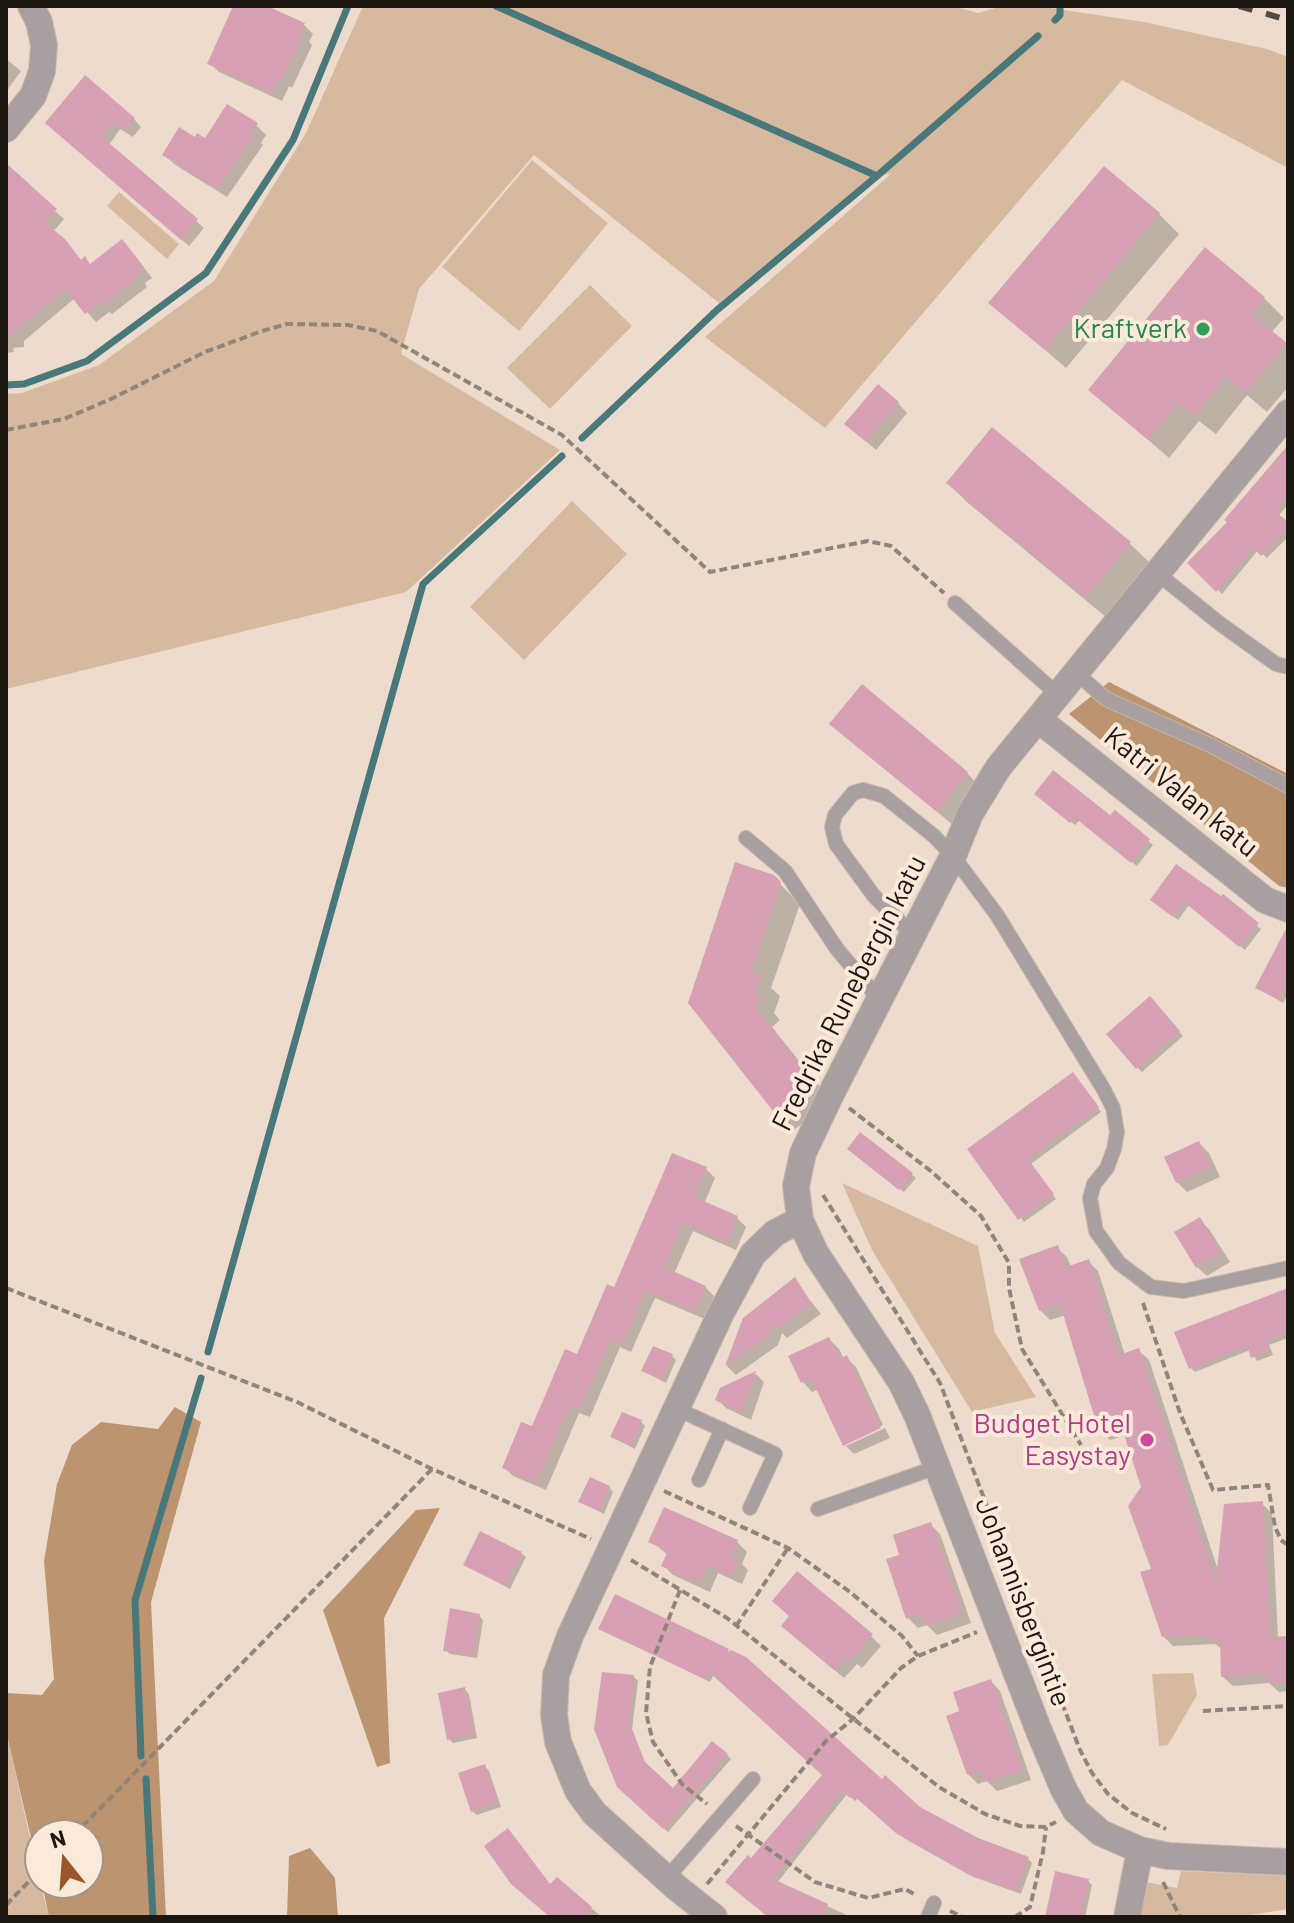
<!DOCTYPE html>
<html>
<head>
<meta charset="utf-8">
<style>
	body { margin:0 }
	#map { position:relative; width:1294px; height:1923px; overflow:hidden; background:#eddccd; font-family:Barlow,sans-serif }
	canvas { display:block }
	.frame { position:absolute; inset:0; border:8px solid #1d1712; pointer-events:none }
	.north { position:absolute; left:24px; top:1819px; width:80px; height:80px; box-sizing:border-box; background:#fbe9da; border:2px solid #a2958a; border-radius:50%; rotate:343deg; font-size:22px; font-weight:700; line-height:32px; text-align:center; color:#1d1712 }
	.north::after { content:''; display:block; margin:auto; width:28px; height:36px; background:#9b562b; clip-path:polygon(50% 0,100% 100%,50% 72%,0 100%) }
</style>
</head>
<body>
<div id="map">
<canvas width="1294" height="1923"></canvas>
<div class="frame"></div>
<div class="north">N</div>
</div>
<script>
const c = document.querySelector('canvas').getContext('2d');
c.lineJoin = 'round';
function paint(path, color) { c.fillStyle = color; c.fill(path, 'evenodd'); }
const poly = rows => new Path2D(rows.map(r => 'M' + r).join(''));
function stroke(path, color, width, dash) { c.strokeStyle = color; c.lineWidth = width; c.lineCap = dash ? 'butt' : 'round'; c.setLineDash(dash || []); c.stroke(path); }
function drawText(font, color, halo, rows, align = 'center') {
  c.font = font + ' Barlow,sans-serif'; c.lineWidth = 8; c.setLineDash([]); c.textBaseline = 'middle'; c.strokeStyle = halo; c.fillStyle = color; for (const [text, x, y, turn = 0] of rows) {
    c.save(); c.translate(x, y); c.rotate((+turn || 0) * Math.PI / 180); c.textAlign = isNaN(turn) ? turn : align; if (halo) c.strokeText(text, 0, 0); c.fillText(text, 0, 0); c.restore();
  }
}
paint(poly([
	[363,6,952,6,978,13,1003,6,1037,6,1144,22,1267,49,1288,57,1288,168,1122,80,825,428,705,337,892,173,867,180,719,303,534,155,419,289,401,354,560,450,406,592,6,689,6,394,22,393,99,365,214,281,306,133],
	[532,160,608,223,519,331,442,267],
	[119,192,179,244,167,259,107,206],
	[590,285,632,326,550,409,507,368],
	[572,501,627,554,524,660,470,607],
	[842,1183,978,1246,995,1333,1036,1397,972,1412,872,1250],
	[1193,1673,1197,1695,1168,1745,1159,1746,1152,1674],
	[6,1731,40,1883,49,1917,6,1917],
	[1181,1871,1288,1876,1288,1909,1238,1917,1140,1917,1146,1882,1177,1888]
]), '#d7b99f');
paint(poly([
	[1109,682,1288,774,1288,888,1279,886,1069,714],
	[175,1407,201,1422,151,1602,166,1917,49,1917,42,1883,88,1883,88,1835,40,1835,40,1876,6,1731,6,1693,42,1695,54,1679,44,1561,57,1484,72,1445,101,1422,158,1429],
	[440,1508,384,1618,390,1763,377,1767,323,1610,416,1510],
	[310,1848,335,1878,338,1917,287,1917,289,1856]
]), '#bc946f');
paint(poly([
	[235,6,262,6,304,25,313,34,309,42,312,45,292,88,289,86,282,101,219,72,210,63],
	[6,59,21,71,6,92],
	[134,119,141,127,133,137,120,129,109,145,204,228,189,246,55,130],
	[256,125,266,135,261,143,263,145,227,197,174,164,164,154,196,140,206,141],
	[6,169,64,219,53,232,82,261,91,266,131,251,152,278,145,283,147,287,112,314,109,312,96,322,75,298,24,341,24,347,13,348,14,352,6,353],
	[1159,214,1179,234,1066,368,991,303],
	[1264,298,1284,318,1271,333,1288,347,1288,387,1267,412,1247,395,1216,434,1199,421,1169,458,1090,389],
	[898,403,907,413,876,450,856,433],
	[992,430,1130,544,1150,563,1106,617,968,503,948,483],
	[1288,448,1288,505,1278,516,1288,525,1288,537,1267,558,1258,550,1222,594,1190,563,1230,522],
	[832,724,967,773,981,788,953,825],
	[1041,798,1111,818,1115,813,1153,845,1137,866,1080,820,1075,825],
	[1177,867,1261,929,1245,950,1189,905,1178,920,1157,904],
	[773,877,800,904,771,988,780,996,774,1013,780,1020,772,1027,831,1101,794,1130,774,1110,690,1003],
	[1288,941,1288,994,1283,1003,1258,988],
	[1154,1003,1183,1036,1142,1072,1137,1067],
	[1077,1079,1101,1112,1031,1164,1056,1199,1024,1222,970,1150],
	[1199,1143,1209,1153,1220,1177,1187,1192,1177,1182],
	[854,1153,911,1174,916,1178,904,1192],
	[706,1169,715,1178,704,1204,737,1218,746,1227,736,1250,693,1231,674,1274,705,1287,714,1296,705,1319,655,1298,631,1352,620,1347,590,1417,579,1413,546,1490,513,1476,504,1467,533,1429,615,1290],
	[1199,1220,1209,1229,1230,1262,1207,1276,1197,1267],
	[1057,1248,1067,1257,1071,1267,1088,1261,1098,1271,1125,1355,1139,1351,1149,1360,1219,1573,1262,1504,1272,1513,1278,1638,1288,1638,1288,1691,1279,1692,1269,1683,1233,1686,1223,1677,1222,1649,1215,1644,1173,1646,1163,1636,1143,1488,1126,1435,1110,1440,1101,1431,1066,1315,1050,1320,1040,1310],
	[794,1280,821,1314,787,1338,782,1333,778,1345,736,1375,727,1366,745,1320],
	[1288,1290,1288,1338,1269,1345,1273,1355,1257,1361,1250,1350,1195,1372,1191,1368],
	[829,1339,839,1349,844,1359,847,1358,856,1367,883,1425,845,1442,845,1446,818,1389,812,1392,803,1382],
	[672,1356,676,1360,666,1383,643,1371],
	[756,1374,764,1382,751,1420,726,1408,717,1399,722,1390],
	[641,1422,645,1426,635,1449,612,1437],
	[885,1428,890,1438,854,1454,846,1446],
	[609,1487,613,1492,604,1514,581,1502],
	[931,1525,940,1534,971,1623,937,1635,927,1625,918,1628,908,1618,902,1556],
	[651,1541,737,1542,747,1552,742,1564,748,1570,742,1584,718,1573,710,1592,673,1575,664,1566,668,1555],
	[521,1553,526,1557,510,1589,465,1564],
	[479,1615,483,1620,477,1658,450,1654,445,1650],
	[600,1628,728,1651,882,1782,919,1808,977,1840,1028,1859,1032,1863,1021,1894,971,1876,904,1838,859,1797,855,1801,847,1794,777,1883,851,1917,772,1917,752,1861,824,1775,714,1674,710,1682],
	[793,1635,871,1636,881,1646,862,1668,857,1664,844,1678],
	[633,1676,638,1681,632,1729,647,1767,673,1791,727,1755,731,1759,668,1832,619,1786],
	[991,1681,1000,1691,1031,1780,997,1791,987,1781,978,1784,968,1774,962,1712],
	[464,1689,469,1694,477,1738,453,1743,449,1739],
	[485,1767,489,1771,501,1807,477,1815,472,1811],
	[557,1880,602,1917,552,1917,551,1887],
	[1088,1881,1092,1885,1085,1917,1049,1917]
]), '#0003');
stroke(poly([
	[496,6,877,176],
	[1055,20,1060,15,1060,6],
	[6,385,24,384,87,361,206,273,293,140,348,6],
	[582,438,717,310,877,176,1038,36],
	[208,1352,423,584,562,456],
	[141,1756,135,1600,201,1378],
	[146,1779,153,1917]
]), '#487879', 7);
paint(poly([
	[233,6,267,6,305,23,300,32,303,34,282,80,279,79,272,93,207,64],
	[85,75,135,118,124,131,112,123,102,137,198,219,181,240,45,123],
	[227,104,258,123,252,132,255,134,217,189,162,155,179,127,195,137,197,133,205,138],
	[6,163,57,209,44,222,65,239,81,260,85,256,90,264,122,239,144,267,137,273,140,276,101,306,99,303,85,314,65,289,6,339],
	[1104,166,1160,213,1045,350,988,303],
	[1205,247,1265,297,1251,314,1287,343,1246,393,1226,377,1195,416,1178,402,1148,440,1088,390],
	[878,384,899,402,865,441,844,424],
	[992,427,1131,542,1085,598,946,483],
	[1288,445,1288,496,1275,511,1288,522,1288,528,1261,556,1253,548,1216,592,1187,563,1227,522,1224,520],
	[862,684,968,772,937,812,829,724],
	[1053,770,1110,815,1115,810,1150,839,1131,863,1074,817,1070,823,1034,794],
	[735,862,774,875,781,882,751,971,761,975,755,991,762,999,754,1006,812,1080,773,1111,688,1003],
	[1176,864,1221,896,1223,894,1259,923,1239,947,1184,902,1173,917,1150,900],
	[1288,925,1288,982,1279,1000,1255,988],
	[1150,996,1180,1031,1136,1069,1106,1034],
	[1073,1072,1099,1107,1028,1159,1054,1194,1018,1220,967,1149],
	[860,1132,913,1173,899,1190,847,1149],
	[1199,1141,1211,1167,1176,1183,1164,1157],
	[672,1153,707,1167,694,1197,738,1216,727,1242,683,1223,664,1267,706,1286,695,1311,645,1290,622,1345,610,1340,580,1410,570,1405,536,1483,502,1468,521,1422,532,1426,565,1349,577,1354,607,1284,614,1287],
	[1200,1217,1221,1252,1196,1268,1174,1232],
	[1058,1245,1066,1267,1089,1259,1119,1355,1139,1348,1216,1580,1224,1504,1263,1501,1270,1637,1288,1636,1288,1682,1267,1683,1266,1673,1221,1677,1220,1639,1208,1640,1208,1635,1162,1637,1140,1572,1151,1569,1128,1506,1141,1487,1121,1425,1099,1432,1060,1304,1039,1311,1019,1259],
	[795,1277,812,1304,776,1330,773,1323,769,1335,725,1366,743,1318],
	[1288,1288,1288,1332,1266,1341,1270,1350,1251,1358,1247,1346,1189,1369,1174,1332],
	[829,1337,840,1359,847,1355,881,1428,843,1446,811,1378,801,1383,788,1356],
	[653,1346,673,1354,662,1380,641,1371],
	[756,1371,742,1413,715,1400,720,1388],
	[622,1412,642,1420,631,1446,610,1437],
	[590,1477,610,1486,599,1511,578,1502],
	[664,1507,738,1540,732,1556,739,1559,732,1576,708,1565,700,1583,661,1566,668,1551,648,1542],
	[931,1522,962,1613,925,1626,921,1614,906,1619,886,1559,899,1555,893,1535],
	[480,1531,522,1552,505,1586,463,1565],
	[797,1571,873,1634,851,1660,846,1655,834,1670,781,1626,789,1616,772,1601],
	[615,1594,729,1649,726,1656,731,1650,746,1657,882,1779,885,1775,920,1807,978,1838,1029,1857,1016,1891,965,1872,897,1834,853,1795,850,1798,842,1791,773,1879,828,1904,822,1917,768,1917,725,1882,748,1855,751,1858,822,1775,709,1672,705,1679,598,1629],
	[450,1608,480,1614,473,1655,443,1651],
	[602,1672,634,1675,629,1723,644,1761,673,1788,712,1741,728,1754,663,1829,617,1787,594,1729],
	[991,1679,1022,1770,985,1782,981,1770,967,1775,946,1716,959,1711,953,1692],
	[465,1687,474,1734,447,1740,438,1693],
	[485,1764,498,1802,471,1812,458,1773],
	[508,1828,550,1884,557,1877,592,1907,584,1917,550,1917,511,1884,484,1846],
	[1055,1871,1089,1879,1080,1917,1045,1917]
]), '#d8a0b4');
const service = poly([
	[1157,573,1219,623,1276,664,1288,667],
	[955,603,1057,694],
	[1075,672,1106,699,1210,745,1288,786],
	[746,838,785,871,837,949,879,999],
	[913,935,874,896,836,844,832,827,835,815,853,793,863,790,884,796,934,836,953,856,997,915,1104,1090,1113,1108,1117,1132,1114,1149,1107,1168,1094,1184,1090,1198,1096,1231,1119,1263,1151,1287,1184,1291,1288,1268],
	[677,1409,775,1454,750,1508],
	[699,1480,722,1429],
	[818,1509,937,1467],
	[666,1879,753,1779],
	[928,1917,934,1903]
]);
const minor = poly([
	[6,129,33,96,42,71,44,45,39,22,31,6],
	[1288,413,998,768,970,814,953,856,831,1094,803,1153,796,1186,800,1220,816,1254,901,1382,917,1415,1039,1731,1063,1788,1076,1811,1101,1833,1140,1850,1168,1856,1288,1862],
	[1038,719,1265,900,1288,909],
	[714,1917,677,1888,594,1813,578,1791,558,1742,554,1715,556,1675,570,1636,721,1313,753,1254,775,1233,800,1220],
	[1127,1917,1140,1850]
]);
stroke(service, '#c8b9ab', 16);
stroke(minor, '#c8b9ab', 28);
stroke(poly([
	[6,430,64,419,111,399,205,352,262,331,287,324,348,325,377,331,562,435,710,572,868,541,891,546,944,593],
	[849,1108,932,1172,981,1216,1009,1263,1009,1288,1022,1349,1081,1445],
	[823,1195,940,1383,1080,1750,1092,1773,1108,1794,1132,1813,1166,1829],
	[6,1288,297,1402,432,1469,591,1539],
	[1143,1303,1180,1413,1213,1490,1268,1485,1275,1527,1281,1540,1288,1545],
	[664,1491,788,1548,850,1592,902,1636,918,1656],
	[631,1560,727,1618,939,1787,985,1814,1020,1826,1046,1827,1056,1822],
	[680,1590,650,1667,646,1713,653,1742,682,1784,707,1804],
	[736,1626,788,1548],
	[1203,1711,1288,1706],
	[736,1826,815,1882,868,1898,905,1889,916,1895],
	[74,1835,432,1469],
	[1163,1882,1180,1917],
	[707,1884,826,1741,853,1719,901,1668,918,1656,977,1632],
	[6,1905,40,1870],
	[950,1911,963,1917],
	[1015,1917,1030,1907,1043,1852,1046,1827]
]), '#91857a', 4, [8, 4]);
stroke(service, '#a99fa0', 14);
stroke(minor, '#a99fa0', 26);
stroke(poly([
	[1239,6,1288,20]
]), '#524942', 6, [14, 14]);
for (const [x, y, r, color] of [
	[1203,329,8,"#2e9e5b"],
	[1147,1440,8,"#d1479c"]
]) { const dot = new Path2D(); dot.arc(x, y, r, 0, 2 * Math.PI); c.fillStyle = color; c.fill(dot); stroke(dot, '#fbe9da', 3); }
drawText('28px', '#27864d', '#fbe9da', [
	["Kraftverk",1187,329]
], 'right');
drawText('28px', '#1d1712', '#fbe9da', [
	["Katri Valan katu",1181,792,39],
	["Fredrika Runebergin katu",849,993,-63],
	["Johannisbergintie",1023,1602,69]
]);
drawText('28px', '#b23c85', '#fbe9da', [
	["Budget Hotel",1131,1424],
	["Easystay",1131,1456]
], 'right');
</script>
</body>
</html>
